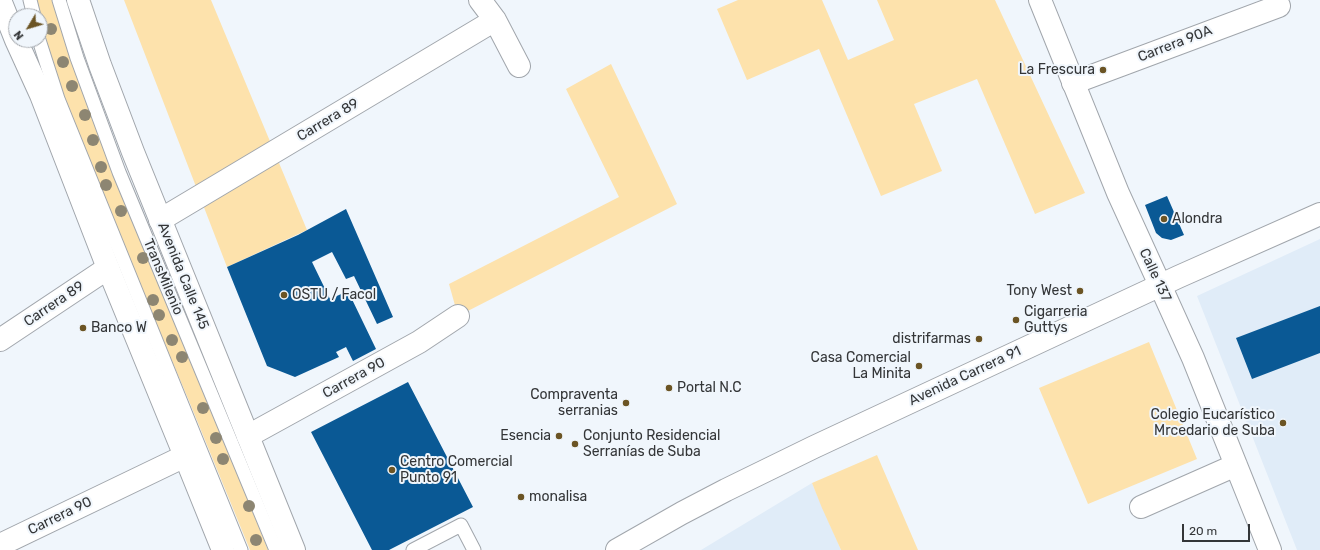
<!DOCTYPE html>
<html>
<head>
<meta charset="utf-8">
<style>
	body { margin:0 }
	#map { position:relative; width:1320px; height:550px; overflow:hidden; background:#f0f6fc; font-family:Rubik,sans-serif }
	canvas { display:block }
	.north { position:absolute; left:8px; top:8px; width:40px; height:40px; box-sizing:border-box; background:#f0f6fc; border:1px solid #a5a9ae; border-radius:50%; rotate:232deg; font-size:11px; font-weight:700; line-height:16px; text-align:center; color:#343638 }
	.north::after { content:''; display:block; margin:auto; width:14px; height:18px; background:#6b5424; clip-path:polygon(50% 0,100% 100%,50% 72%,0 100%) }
	.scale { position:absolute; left:1182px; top:524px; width:68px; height:18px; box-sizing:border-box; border:2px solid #343638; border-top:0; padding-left:5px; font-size:12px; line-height:14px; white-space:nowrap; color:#343638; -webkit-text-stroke:3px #f0f6fc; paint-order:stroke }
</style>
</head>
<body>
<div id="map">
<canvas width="1320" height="550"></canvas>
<div class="north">N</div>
<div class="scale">20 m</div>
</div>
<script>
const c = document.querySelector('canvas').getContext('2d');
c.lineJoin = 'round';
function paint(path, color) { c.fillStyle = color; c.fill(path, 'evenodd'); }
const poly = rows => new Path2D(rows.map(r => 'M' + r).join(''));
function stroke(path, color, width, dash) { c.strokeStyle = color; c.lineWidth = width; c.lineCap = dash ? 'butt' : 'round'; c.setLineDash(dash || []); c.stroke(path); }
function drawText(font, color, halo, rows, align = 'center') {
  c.font = font + ' Rubik,sans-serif'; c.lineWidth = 4; c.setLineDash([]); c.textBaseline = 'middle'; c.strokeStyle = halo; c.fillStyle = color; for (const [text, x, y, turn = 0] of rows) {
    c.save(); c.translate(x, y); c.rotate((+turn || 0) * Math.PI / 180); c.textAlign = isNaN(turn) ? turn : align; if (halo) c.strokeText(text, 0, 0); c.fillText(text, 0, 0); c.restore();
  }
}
paint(poly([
	[1320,239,1320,550,1297,550,1197,296],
	[812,483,841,550,701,550]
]), '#e0ecf8');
paint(poly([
	[36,0,54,0,76,71,112,173,156,272,268,550,250,550,189,401,125,250,56,77],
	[124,0,211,0,307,230,227,267],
	[738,0,822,0,848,60,894,40,877,0,995,0,1085,193,1035,214,977,79,914,104,942,171,881,196,819,49,747,80,717,9],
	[611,64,677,204,458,316,449,284,619,197,566,89],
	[1149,342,1197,459,1088,504,1039,388],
	[877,455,918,550,841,550,822,508,812,483]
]), '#fde2ac');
paint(poly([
	[1167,196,1184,235,1171,240,1162,238,1156,233,1145,205],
	[346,209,393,317,377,324,354,276,346,279,332,252,312,262,330,299,348,291,376,349,353,361,346,347,336,352,339,357,295,377,267,366,227,267,298,235],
	[1320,306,1320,353,1252,379,1236,338],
	[408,382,473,507,389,550,372,550,311,432]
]), '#0a5995');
const service = poly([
	[30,0,34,16],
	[59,0,77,58,119,172,276,550],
	[39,40,58,99,241,550],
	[413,550,461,525,474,550]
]);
const minor = poly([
	[480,0,495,20,519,66],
	[1073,83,1279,6],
	[160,220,495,20],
	[1160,285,1193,358,1270,550],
	[0,340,108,268],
	[248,436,419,342,458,316],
	[1141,507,1236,465],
	[0,545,185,456]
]);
const tertiary = poly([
	[1040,0,1118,193,1160,285]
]);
const secondary = poly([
	[617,550,682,513,726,490,814,447,1178,277,1320,214]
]);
const primary = poly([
	[0,0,16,40],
	[78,0,100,65,133,152,294,550],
	[16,40,41,95,108,268,185,456,223,550]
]);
stroke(service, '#a1a6ac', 15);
stroke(minor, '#a1a6ac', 24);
stroke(tertiary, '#a1a6ac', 24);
stroke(secondary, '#a1a6ac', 24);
stroke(primary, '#a1a6ac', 24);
stroke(service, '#fff', 13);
stroke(minor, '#fff', 22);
stroke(tertiary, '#fff', 22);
stroke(secondary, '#fff', 22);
stroke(primary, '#fff', 22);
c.fillStyle = '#8d8672';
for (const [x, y] of [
	[51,29],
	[63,62],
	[72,86],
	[85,115],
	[93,140],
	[101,167],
	[106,185],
	[121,211],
	[143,258],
	[153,300],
	[159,315],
	[172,340],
	[182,357],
	[203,408],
	[216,438],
	[223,459],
	[249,506],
	[256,540]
]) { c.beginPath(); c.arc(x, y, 6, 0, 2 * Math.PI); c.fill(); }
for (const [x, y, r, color] of [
	[1103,70,4,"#6b5424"],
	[1164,219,4,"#6b5424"],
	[1080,291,4,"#6b5424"],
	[284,295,4,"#6b5424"],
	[1016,320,4,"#6b5424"],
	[83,328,4,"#6b5424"],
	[979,339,4,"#6b5424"],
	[919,366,4,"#6b5424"],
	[669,388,4,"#6b5424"],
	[626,403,4,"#6b5424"],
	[1283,423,4,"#6b5424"],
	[559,436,4,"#6b5424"],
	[575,444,4,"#6b5424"],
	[392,470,4,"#6b5424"],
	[521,497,4,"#6b5424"]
]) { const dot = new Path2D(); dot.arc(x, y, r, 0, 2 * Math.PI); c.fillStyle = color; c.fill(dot); stroke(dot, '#f0f6fc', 1.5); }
drawText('14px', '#343638', '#f0f6fc', [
	["Carrera 90A",1175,44,-21],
	["Carrera 89",328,120,-31],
	["Calle 137",1155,275,65],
	["Avenida Calle 145",183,276,68],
	["TransMilenio",163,277,67],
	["Carrera 89",54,304,-34],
	["Avenida Carrera 91",965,376,-25],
	["Carrera 90",354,378,-29],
	["Carrera 90",60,516,-26]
]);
drawText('14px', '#343638', '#f0f6fc', [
	["La Frescura",1095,70,"right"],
	["Alondra",1172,219],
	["Tony West",1072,291,"right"],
	["OSTU / Facol",292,295],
	["Cigarreria",1024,312],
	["Guttys",1024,328],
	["Banco W",91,328],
	["distrifarmas",971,339,"right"],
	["Casa Comercial",911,358,"right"],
	["La Minita",911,374,"right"],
	["Portal N.C",677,388],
	["Compraventa",618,395,"right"],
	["serranias",618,411,"right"],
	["Colegio Eucarístico",1275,415,"right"],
	["Mrcedario de Suba",1275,431,"right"],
	["Esencia",551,436,"right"],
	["Conjunto Residencial",583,436],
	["Serranías de Suba",583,452],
	["Centro Comercial",400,462],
	["Punto 91",400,478],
	["monalisa",529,497]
], 'left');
</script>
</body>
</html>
